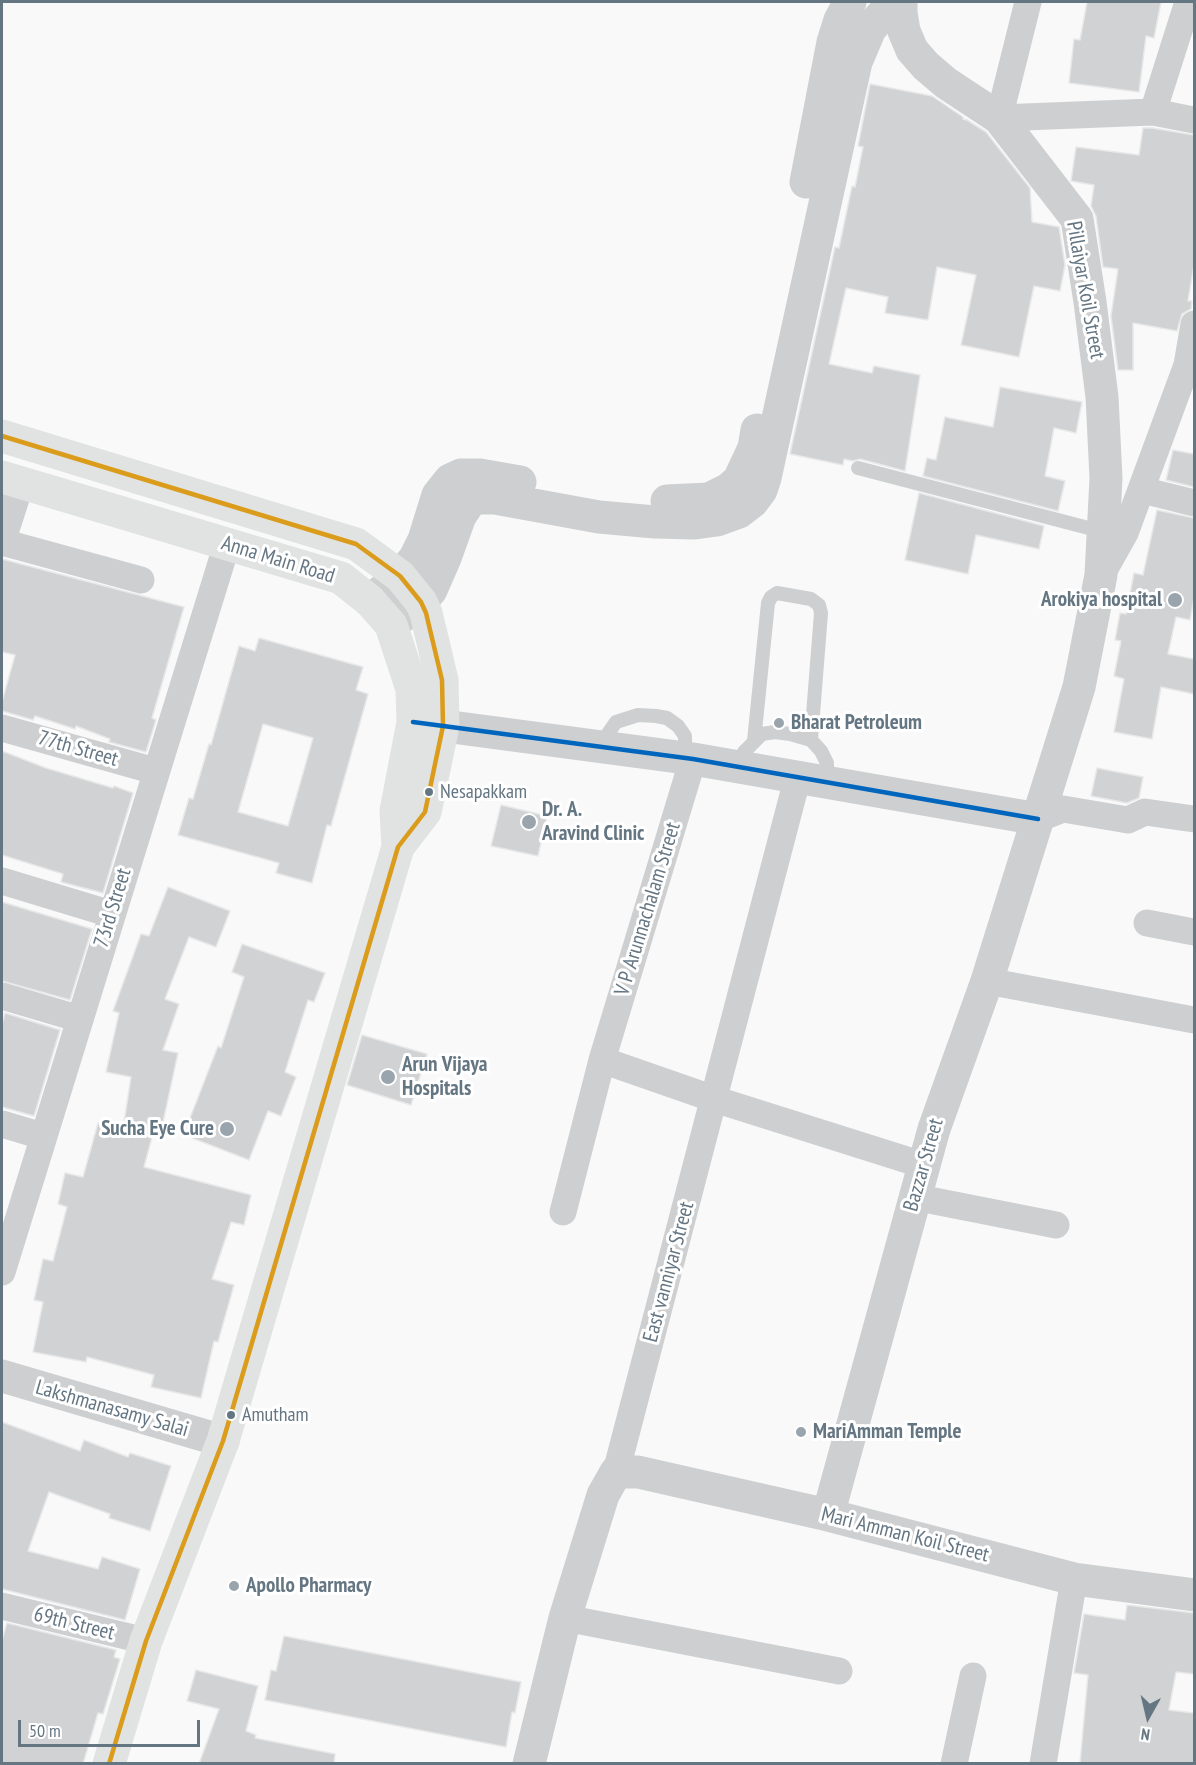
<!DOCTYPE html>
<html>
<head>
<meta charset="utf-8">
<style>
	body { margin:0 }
	#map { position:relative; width:1196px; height:1765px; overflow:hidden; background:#f9f9f9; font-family:"PT Sans Narrow",sans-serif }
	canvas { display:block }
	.frame { position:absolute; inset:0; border:3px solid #657683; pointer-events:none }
	.north { position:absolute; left:1118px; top:1687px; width:60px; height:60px; -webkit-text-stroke:4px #fff; paint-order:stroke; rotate:188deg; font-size:16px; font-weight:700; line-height:24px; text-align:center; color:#657683 }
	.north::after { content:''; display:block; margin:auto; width:21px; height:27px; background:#657683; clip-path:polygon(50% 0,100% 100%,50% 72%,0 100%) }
	.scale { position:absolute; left:18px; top:1720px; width:182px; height:27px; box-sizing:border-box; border:3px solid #657683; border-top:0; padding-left:8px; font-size:18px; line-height:21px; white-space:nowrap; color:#657683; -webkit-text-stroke:4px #fff; paint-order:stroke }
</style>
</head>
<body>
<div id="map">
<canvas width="1196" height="1765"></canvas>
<div class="frame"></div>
<div class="north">N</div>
<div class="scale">50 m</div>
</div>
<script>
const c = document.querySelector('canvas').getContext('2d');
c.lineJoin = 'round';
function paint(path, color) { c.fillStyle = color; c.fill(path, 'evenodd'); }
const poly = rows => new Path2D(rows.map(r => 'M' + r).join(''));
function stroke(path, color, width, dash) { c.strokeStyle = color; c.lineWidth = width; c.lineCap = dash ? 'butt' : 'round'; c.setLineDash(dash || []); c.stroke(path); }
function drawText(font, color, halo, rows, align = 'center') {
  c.font = font + ' "PT Sans Narrow",sans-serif'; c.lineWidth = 6; c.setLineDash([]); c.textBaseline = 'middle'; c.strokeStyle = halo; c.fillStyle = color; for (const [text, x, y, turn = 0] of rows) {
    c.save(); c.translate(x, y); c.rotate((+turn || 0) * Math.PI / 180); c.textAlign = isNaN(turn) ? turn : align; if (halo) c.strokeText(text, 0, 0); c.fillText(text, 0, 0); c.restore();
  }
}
const building = poly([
	[1087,2,1161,2,1154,38,1146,36,1139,92,1069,83,1074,39,1080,40,1087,2],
	[870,84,932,96,963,117,963,119,967,120,986,132,1030,188,1032,222,1059,227,1065,265,1060,291,1034,286,1019,357,961,345,976,275,937,267,928,320,885,313,888,297,846,288,829,364,872,373,874,366,920,375,905,471,860,459,853,461,844,459,843,465,790,454,835,247,839,248,852,186,855,187,863,147,858,146,870,84],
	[1143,128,1152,128,1194,135,1194,265,1188,301,1192,301,1191,309,1182,314,1177,331,1133,323,1133,370,1118,370,1111,316,1118,269,1103,267,1096,216,1091,206,1094,185,1071,181,1076,147,1139,155,1143,128],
	[1000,387,1082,402,1076,433,1054,428,1045,476,1065,481,1058,511,923,476,927,458,936,460,945,417,993,427,1000,387],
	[1173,450,1194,454,1194,487,1166,480,1173,450],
	[919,493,1044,526,1039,549,976,535,968,574,905,560,919,493],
	[1157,510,1194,518,1194,598,1190,620,1176,617,1168,654,1194,659,1194,694,1161,687,1152,739,1114,732,1124,679,1114,676,1121,641,1115,640,1120,613,1126,614,1134,573,1143,575,1157,510],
	[2,559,184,607,152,718,156,720,146,752,109,742,110,739,76,726,75,729,35,716,33,720,2,711,2,702,15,655,2,652,2,559],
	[259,638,363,667,356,690,368,694,331,826,327,825,312,883,276,873,279,863,178,835,189,798,193,799,209,744,211,745,239,646,255,651,259,638],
	[263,724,313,738,288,826,238,812,263,724],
	[2,751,46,768,113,788,114,786,133,793,103,893,61,882,63,874,2,855,2,751],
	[1097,768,1143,777,1139,798,1127,803,1091,796,1097,768],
	[501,805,547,816,538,856,491,846,501,805],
	[168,887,230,911,216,947,189,937,165,999,179,1004,163,1050,178,1053,162,1127,155,1126,144,1167,251,1195,244,1225,231,1222,212,1279,234,1285,218,1342,214,1341,201,1398,151,1387,154,1375,87,1357,86,1362,33,1352,43,1302,34,1300,43,1259,53,1261,67,1207,58,1204,65,1173,83,1177,98,1123,123,1129,131,1077,106,1072,119,1013,113,1011,141,934,149,936,168,887],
	[2,902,92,929,70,1000,2,981,2,902],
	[242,944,325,973,314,1002,308,1000,285,1072,296,1077,281,1116,268,1111,249,1160,192,1138,195,1132,185,1131,218,1046,221,1048,244,977,232,972,242,944],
	[5,1013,60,1030,34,1116,2,1107,2,1024,5,1013],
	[362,1035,427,1054,411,1105,347,1085,362,1035],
	[2,1422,80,1451,84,1440,128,1457,130,1453,171,1466,150,1531,109,1518,110,1514,49,1492,28,1551,98,1569,102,1557,140,1569,125,1620,2,1589,2,1422],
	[1127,1605,1194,1613,1194,1674,1176,1672,1169,1710,1194,1713,1194,1764,1080,1763,1088,1675,1074,1673,1084,1614,1125,1620,1127,1605],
	[7,1623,116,1650,114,1657,120,1659,103,1714,98,1713,83,1764,2,1764,2,1640,7,1623],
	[284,1636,521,1682,515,1713,512,1712,506,1747,265,1700,271,1670,276,1671,284,1636],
	[196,1670,258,1686,246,1731,256,1735,255,1738,335,1754,334,1764,199,1764,219,1709,187,1701,196,1670]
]);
paint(building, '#d0d2d3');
stroke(building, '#e8e8e8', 1.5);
stroke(poly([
	[858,468,1104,532],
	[754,741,768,603,771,597,777,593,811,599,819,605,821,613,811,740],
	[600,745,616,722,638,715,656,716,667,718,678,726,685,736,685,746,682,757],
	[738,766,744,752,762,734,775,732,790,734,811,740,821,751,827,763,827,781]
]), '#cecfd0', 14);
stroke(poly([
	[1028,2,999,118,1153,112,1194,120],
	[1153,112,1188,2],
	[1187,365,1194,324],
	[1142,490,1194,503],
	[2,542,141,580],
	[2,542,21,483],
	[1102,574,1125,533,1187,365,1194,367],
	[2,728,155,771],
	[1038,819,1063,809,1128,820,1145,812,1194,819],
	[2,881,111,914],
	[1147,923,1194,932],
	[987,981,1194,1020],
	[2,996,80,1019],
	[602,1060,693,759],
	[2,1124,42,1136],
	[914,1197,1056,1225],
	[563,1212,602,1060,714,1099,923,1165],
	[2,1272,227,544],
	[616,1472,798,776],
	[2,1606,146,1641],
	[565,1618,839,1671],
	[954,1764,973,1676],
	[1043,1764,1074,1579]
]), '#cecfd0', 27);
stroke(poly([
	[806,182,833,42,840,20,850,2],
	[667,501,709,499,729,489,739,480,754,448,757,430],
	[370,601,400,576,415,558,424,540,438,495,450,480,461,475,480,475,520,482],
	[391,625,421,602,431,590,445,558,460,516,470,501,478,498,495,498,599,517,655,522,695,523,717,520,739,512,752,502,761,490,765,478,856,62,870,29,893,2],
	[414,722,693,759,1038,819],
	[2,1376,223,1441],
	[828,1515,934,1129,987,981,1079,687,1101,575,1106,478,1102,397,1090,302,1077,219,999,118,946,83,926,66,912,50,904,31,901,13,901,2],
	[529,1764,565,1618,603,1495,616,1472,638,1472,828,1515,1074,1579,1194,1595]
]), '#cecfd0', 33);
stroke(poly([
	[2,436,356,544,400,576,421,602,426,613,442,680,443,726,425,812,398,847,223,1441,146,1641,109,1764],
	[2,477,341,578,370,601,391,625,412,689,413,722,396,811,398,847]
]), '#e1e2e2', 33);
stroke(poly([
	[2,436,356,544,400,576,421,602,426,613,442,680,443,726,425,812,398,847,223,1441,146,1641,109,1764]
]), '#da9c1a', 4.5);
stroke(poly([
	[413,722,693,759,1038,819]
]), '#0065bd', 4.5);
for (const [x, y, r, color] of [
	[1175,600,8,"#99a4ac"],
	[779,723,6,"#99a4ac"],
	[429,792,5,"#657683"],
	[529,822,8,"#99a4ac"],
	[388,1077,8,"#99a4ac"],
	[227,1129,8,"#99a4ac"],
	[231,1415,5,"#657683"],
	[801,1432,6,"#99a4ac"],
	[234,1586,6,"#99a4ac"]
]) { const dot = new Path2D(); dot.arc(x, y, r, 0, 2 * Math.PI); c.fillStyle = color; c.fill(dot); stroke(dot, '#fff', 2); }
drawText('20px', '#657683', '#fff', [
	["Nesapakkam",440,792],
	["Amutham",242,1415]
], 'left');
drawText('21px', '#657683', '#fff', [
	["Pillaiyar Koil Street",1085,290,80],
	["Anna Main Road",278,560,17],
	["77th Street",78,749,16],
	["73rd Street",113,908,-73],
	["V P Arunnachalam Street",648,909,-73],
	["Bazzar Street",924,1165,-74],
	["East vanniyar Street",669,1272,-75],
	["Lakshmanasamy Salai",112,1409,16],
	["Mari Amman Koil Street",905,1535,14],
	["69th Street",74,1624,14]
]);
drawText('bold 21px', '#657683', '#fff', [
	["Arokiya hospital",1162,600,"right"],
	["Bharat Petroleum",791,723],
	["Dr. A.",542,810],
	["Aravind Clinic",542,834],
	["Arun Vijaya",402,1065],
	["Hospitals",402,1089],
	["Sucha Eye Cure",214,1129,"right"],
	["MariAmman Temple",813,1432],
	["Apollo Pharmacy",246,1586]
], 'left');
</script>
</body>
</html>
